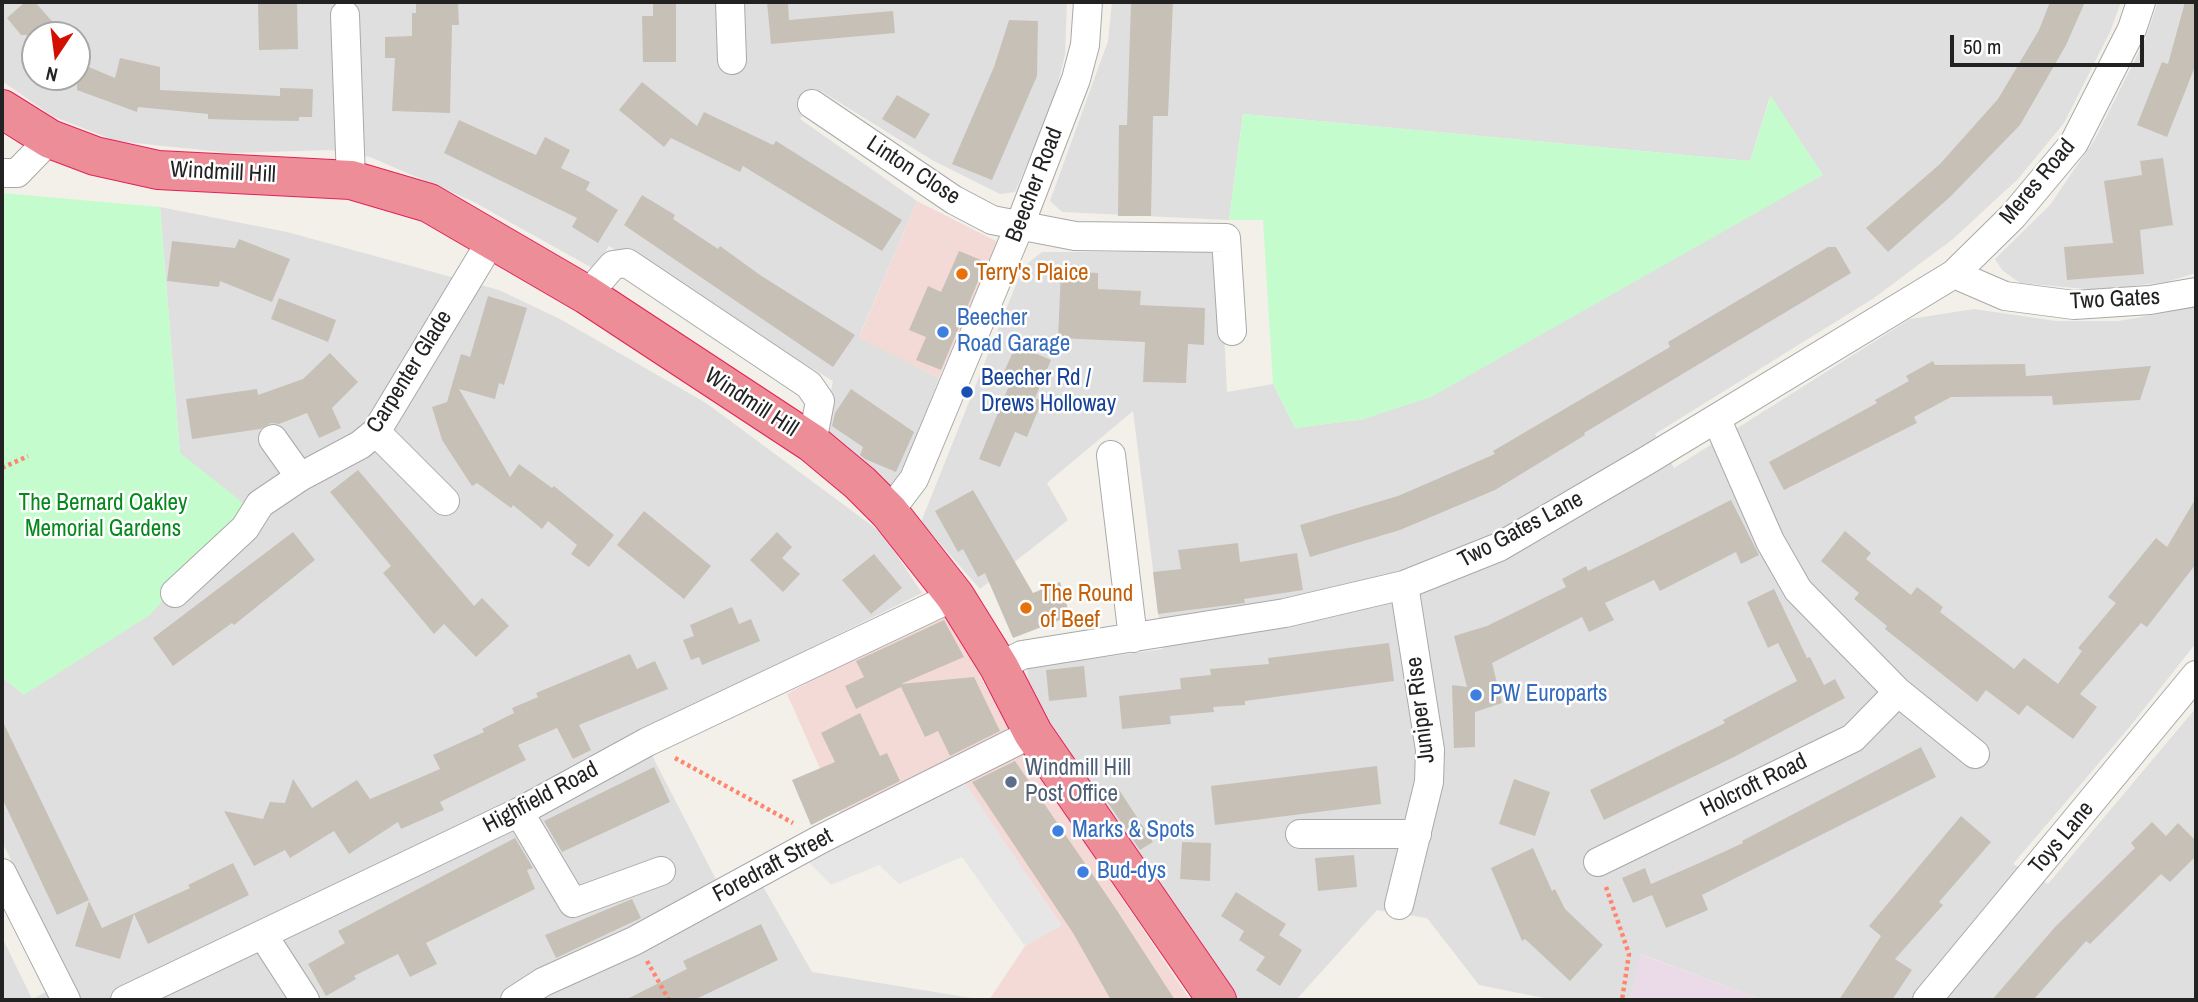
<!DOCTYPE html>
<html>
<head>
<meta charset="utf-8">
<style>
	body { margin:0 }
	#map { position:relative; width:2198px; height:1002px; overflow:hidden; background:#f2f0e8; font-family:"Archivo Narrow",sans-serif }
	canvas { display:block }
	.frame { position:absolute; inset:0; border:4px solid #222; pointer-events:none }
	.north { position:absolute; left:21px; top:21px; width:70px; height:70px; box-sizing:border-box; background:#fff; border:2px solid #a7a7a7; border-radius:50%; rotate:193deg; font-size:19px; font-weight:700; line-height:28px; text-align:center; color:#222 }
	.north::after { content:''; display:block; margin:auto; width:24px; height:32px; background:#d31000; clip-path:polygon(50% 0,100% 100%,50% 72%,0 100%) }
	.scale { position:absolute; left:1950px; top:35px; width:194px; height:32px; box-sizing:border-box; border:4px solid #222; border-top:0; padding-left:9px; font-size:21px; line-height:24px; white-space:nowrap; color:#222; -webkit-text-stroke:5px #fff; paint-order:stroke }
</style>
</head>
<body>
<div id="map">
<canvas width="2198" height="1002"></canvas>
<div class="frame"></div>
<div class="north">N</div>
<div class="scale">50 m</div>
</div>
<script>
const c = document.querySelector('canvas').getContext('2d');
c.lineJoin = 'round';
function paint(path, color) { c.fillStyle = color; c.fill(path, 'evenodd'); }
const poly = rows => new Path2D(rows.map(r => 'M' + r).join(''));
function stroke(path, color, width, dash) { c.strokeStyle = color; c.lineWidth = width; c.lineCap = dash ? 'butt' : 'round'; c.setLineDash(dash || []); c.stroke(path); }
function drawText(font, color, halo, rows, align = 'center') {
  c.font = font + ' "Archivo Narrow",sans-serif'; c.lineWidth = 5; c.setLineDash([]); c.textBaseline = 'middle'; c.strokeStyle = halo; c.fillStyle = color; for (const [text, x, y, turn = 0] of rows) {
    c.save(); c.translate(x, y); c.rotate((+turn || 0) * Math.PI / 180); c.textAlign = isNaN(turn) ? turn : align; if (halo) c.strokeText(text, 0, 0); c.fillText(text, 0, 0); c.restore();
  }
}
paint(poly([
	[2,2,1067,2,1065,55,1053,102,1015,192,1000,194,932,160,821,91,800,119,917,201,859,337,939,378,894,494,823,434,833,381,609,246,594,269,472,201,370,157,330,150,230,153,116,141,52,116,2,81],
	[35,35,77,35,77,77,35,77],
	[1112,2,2121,2,2110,32,2064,123,2018,179,1953,239,1874,298,1655,434,1674,468,1910,319,1974,309,2056,321,2119,321,2196,307,2196,643,2132,724,2013,864,2048,884,2196,708,2196,1000,1762,1000,1641,954,1630,1000,1554,1000,1479,985,1427,918,1377,910,1296,1000,1236,1000,1030,694,1027,668,1163,649,1133,411,1047,483,1068,520,980,589,921,522,1023,267,1042,252,1220,252,1227,392,1273,384,1295,428,1364,419,1823,175,1770,97,1750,161,1243,114,1229,220,1062,212,1050,201,1108,41],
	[2158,2,2196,2,2196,273,2166,282,2098,290,2020,283,2002,270,1995,259,2050,205,2095,139,2144,42],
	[160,207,287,232,499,290,560,319,706,403,882,533,922,593,640,732,725,897,761,883,812,972,984,1000,2,1000,2,937,32,999,72,979,2,842,2,677,24,695,180,453]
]), '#e0dfdf');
paint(poly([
	[917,201,998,242,939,378,859,338],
	[945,607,982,680,1025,753,1190,1000,989,1000,1025,946,1061,925,952,766,842,818,787,694]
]), '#f3dad7');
paint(poly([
	[1640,954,1762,1000,1630,1000]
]), '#ebdae7');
paint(poly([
	[1771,96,1823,175,1431,397,1364,419,1295,428,1273,384,1263,220,1229,220,1243,114,1750,161],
	[2,193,160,207,180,453,247,506,150,615,24,695,2,677]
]), '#c5fccd');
paint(poly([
	[966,784,1061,926,1025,946,962,857,899,884,879,865,831,885,804,857]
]), '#e6e6e6');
paint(poly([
	[25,2,35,2,64,35,21,35,7,18],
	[416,2,458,2,459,25,452,25,450,113,392,111,395,58,385,58,385,37,412,36,412,13,416,13],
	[653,2,676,2,676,62,643,62,642,16,653,16],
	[767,2,788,2,789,20,893,11,895,33,771,44],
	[1131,2,1173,2,1168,116,1153,116,1151,216,1118,216,1119,125,1127,125],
	[2050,2,2085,2,2066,45,2020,125,1951,196,1888,252,1866,228,1940,164,1998,99,2039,30],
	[2185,2,2196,2,2196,64,2167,137,2137,125,2162,62,2168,64],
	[297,3,298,49,259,50,258,4],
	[1009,20,1038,21,1037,76,992,180,952,164,994,67],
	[120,58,160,67,160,90,280,96,280,88,313,89,312,117,299,117,299,121,240,120,208,119,208,114,138,107,137,112,77,90,77,62,115,78],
	[642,82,697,126,704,112,773,145,776,141,902,220,882,251,743,166,740,172,671,138,664,147,619,110],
	[897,95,930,114,915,139,882,119],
	[459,120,536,155,545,137,570,150,561,168,590,182,586,190,618,210,598,243,572,227,577,218,444,153],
	[2163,158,2173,225,2140,230,2144,274,2067,280,2064,247,2113,243,2104,181,2142,175,2140,161],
	[642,195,675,215,673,219,718,249,720,246,760,275,855,335,833,367,624,225],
	[239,239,290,259,272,302,220,281,219,287,167,281,172,241,235,248],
	[1828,247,1836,247,1851,273,1584,433,1585,435,1495,490,1400,530,1310,557,1300,525,1398,496,1495,454,1493,451,1670,347,1668,342],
	[959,251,986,262,941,370,916,360,926,337,909,330,928,286,941,292],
	[1061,271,1098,273,1098,289,1141,291,1140,305,1205,308,1204,345,1188,344,1186,383,1143,382,1145,342,1058,338],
	[488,296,527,308,504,385,499,383,495,399,459,389,510,477,519,464,552,488,554,486,614,535,589,567,571,554,577,545,548,521,542,529,513,505,511,508,477,483,472,486,442,440,432,407,447,402,461,354,470,357],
	[279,298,336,320,328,342,271,319],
	[1016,345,1051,360,1035,398,1042,401,1027,437,1015,432,1000,467,979,459,1013,376,1004,372],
	[330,353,358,382,332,408,341,428,319,438,307,413,279,424,271,423,260,429,192,439,186,399,257,389,258,395,303,379],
	[1933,361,1935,365,2025,364,2026,376,2151,366,2140,400,2053,405,2052,396,1951,397,1914,417,1917,423,1784,490,1769,462,1877,403,1875,400,1909,381,1906,376],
	[851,389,914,432,896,472,865,459,860,455,863,447,832,426,835,413],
	[358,470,474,606,482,598,509,626,476,657,444,624,434,634,383,573,391,566,330,492],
	[973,490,1033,593,1060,582,1070,616,1013,638,985,573,978,577,963,549,958,552,935,511],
	[2196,498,2196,564,2147,627,2141,623,2080,694,2097,707,2073,739,2027,705,2019,715,1986,690,1977,702,1885,629,1887,626,1854,599,1859,593,1821,561,1845,531,1871,553,1866,559,1911,595,1917,587,1943,607,1940,612,2014,669,2024,658,2058,684,2082,651,2078,648,2116,603,2108,597,2156,538,2167,547],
	[1731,500,1759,555,1741,564,1736,552,1660,591,1654,580,1605,603,1614,620,1589,632,1582,617,1492,663,1502,703,1475,712,1475,747,1454,748,1452,685,1467,687,1454,636,1487,626,1566,587,1562,579,1586,566,1588,571,1628,552],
	[644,511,711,566,684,599,617,545],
	[293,532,315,560,234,625,232,623,173,666,153,638],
	[777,532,792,547,782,558,800,574,783,592,750,560],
	[1238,543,1240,562,1297,553,1303,590,1244,599,1245,603,1158,614,1153,572,1181,569,1178,550],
	[874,554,902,588,871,614,842,580],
	[1774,589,1807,658,1810,657,1824,685,1835,679,1845,698,1732,758,1604,820,1590,790,1725,723,1723,720,1797,681,1778,643,1768,648,1747,602],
	[732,607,739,624,751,619,760,641,702,665,699,657,691,660,683,640,694,636,690,625],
	[944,620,964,657,901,684,974,677,1000,731,950,756,938,731,925,737,901,687,856,709,845,686,864,677,856,661],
	[1389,643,1394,681,1245,701,1245,705,1213,707,1214,712,1170,716,1171,724,1122,729,1119,696,1181,689,1180,678,1211,675,1210,669,1269,664,1268,658],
	[630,654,637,669,655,661,668,689,579,725,591,750,573,759,557,728,518,745,526,760,440,802,444,810,401,829,398,822,349,854,334,831,290,858,285,850,254,866,224,811,263,819,270,802,285,803,293,779,312,808,357,780,370,799,440,769,433,755,484,732,482,729,514,713,512,708,538,697,536,693],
	[1084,666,1087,697,1049,701,1046,670],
	[860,713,880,756,887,753,900,781,811,825,792,780,835,762,821,733],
	[2,720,89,900,57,915,2,798],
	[1921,747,1936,777,1702,895,1708,910,1666,928,1652,895,1633,903,1622,878,1645,868,1651,884,1697,864,1743,843,1742,841],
	[1015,761,1114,906,1175,1000,1111,1000,1073,933,972,782],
	[1377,766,1381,804,1215,825,1211,786],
	[654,767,670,802,562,852,544,821],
	[1514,779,1550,792,1535,836,1499,824],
	[1116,785,1153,842,1140,850,1102,794],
	[1961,816,1991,842,1939,902,1943,905,1895,959,1912,970,1892,1000,1839,1000,1881,936,1869,926],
	[2152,822,2166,836,2178,823,2196,841,2196,856,2170,882,2161,874,2090,944,2086,941,2033,1000,1992,1000,2055,927,2135,848,2131,843],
	[515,838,533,868,527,870,535,889,426,943,437,964,410,977,398,954,354,976,356,979,326,996,308,964,345,943,338,931],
	[1182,842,1211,843,1210,881,1180,879],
	[1533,848,1552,891,1555,889,1565,909,1603,945,1570,981,1525,939,1522,941,1491,868],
	[1354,855,1357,887,1318,891,1315,858],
	[233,863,249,895,148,944,134,914,120,959,75,946,89,901,102,928,190,888,188,885],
	[1236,892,1286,924,1279,935,1302,950,1280,986,1256,970,1265,957,1239,940,1244,931,1221,916],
	[632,899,641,918,556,958,545,935],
	[761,924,778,960,694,1000,625,1000,687,969,683,961]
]), '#c7c0b7');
const minor = poly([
	[730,2,732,60],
	[345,15,351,180],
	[812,104,954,200,992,220,1075,236,1226,238,1232,331],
	[2,173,17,173,50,139],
	[1954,274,2005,296,2074,305,2150,300,2196,292],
	[587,295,613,265,627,263,809,385,820,401,812,443],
	[1717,420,1770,541,1798,590,1898,692,1975,754],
	[376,432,445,501],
	[273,439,300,477],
	[1111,455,1133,638],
	[889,512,914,479,1019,227,1076,79,1085,45,1088,2],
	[175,593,245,528,260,504,300,477,360,445,376,432,493,238],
	[999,667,1022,655,1285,613,1404,585,1499,547,1646,461,1954,274,2013,216,2074,143,2132,29,2141,2],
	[519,812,573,903,661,871],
	[1300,834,1417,834],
	[1598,862,1853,738,1898,692],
	[2,873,66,1000],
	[1399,905,1429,782,1430,750,1404,585],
	[263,935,305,1000],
	[125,1000,519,812,647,742,955,596],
	[515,1000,543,982,634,941,821,839,1033,733],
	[1927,1000,2196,675]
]);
const highway = poly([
	[2,109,50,139,95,156,158,170,351,180,429,203,587,295,812,443,860,483,889,512,955,596,999,667,1033,733,1217,1000]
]);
stroke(minor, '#a9a9a9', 30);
stroke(highway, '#e42155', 40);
stroke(poly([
	[2,468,28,456],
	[675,758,793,823],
	[1606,887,1629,954,1622,1000],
	[647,961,669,1000]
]), '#ff866c', 4.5, [3.5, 3.5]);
stroke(minor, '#fff', 28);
stroke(highway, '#ec8d98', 38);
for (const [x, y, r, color] of [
	[962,274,7,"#e8710a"],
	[943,332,7,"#3f7fe0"],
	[967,392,7,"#1a4fb4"],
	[1026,608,7,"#e8710a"],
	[1476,695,7,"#3f7fe0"],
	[1011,782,7,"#5c6f8a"],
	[1058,831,7,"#3f7fe0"],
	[1083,872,7,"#3f7fe0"]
]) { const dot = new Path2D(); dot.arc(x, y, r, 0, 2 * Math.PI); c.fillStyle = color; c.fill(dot); stroke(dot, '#fff', 2.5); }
drawText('23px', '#222', '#fff', [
	["Linton Close",913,171,33],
	["Windmill Hill",223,173,3],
	["Meres Road",2038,182,-50],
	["Beecher Road",1035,185,-69],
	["Two Gates",2115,300,-3],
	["Carpenter Glade",410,372,-58],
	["Windmill Hill",751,403,33],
	["Two Gates Lane",1521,530,-28],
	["Juniper Rise",1421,710,-97],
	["Holcroft Road",1754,786,-26],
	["Highfield Road",541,798,-28],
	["Toys Lane",2062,838,-50],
	["Foredraft Street",773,866,-28]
]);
drawText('23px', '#c56008', '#fff', [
	["Terry's Plaice",976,274],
	["The Round",1040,595],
	["of Beef",1040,621]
], 'left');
drawText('23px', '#366cbe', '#fff', [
	["Beecher",957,319],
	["Road Garage",957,345],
	["PW Europarts",1490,695],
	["Marks & Spots",1072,831],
	["Bud-dys",1097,872]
], 'left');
drawText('23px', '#164399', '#fff', [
	["Beecher Rd /",981,379],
	["Drews Holloway",981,405]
], 'left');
drawText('23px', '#06891b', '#fff', [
	["The Bernard Oakley",103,504],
	["Memorial Gardens",103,530]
]);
drawText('23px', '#4e5e75', '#fff', [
	["Windmill Hill",1025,769],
	["Post Office",1025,795]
], 'left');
</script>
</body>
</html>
